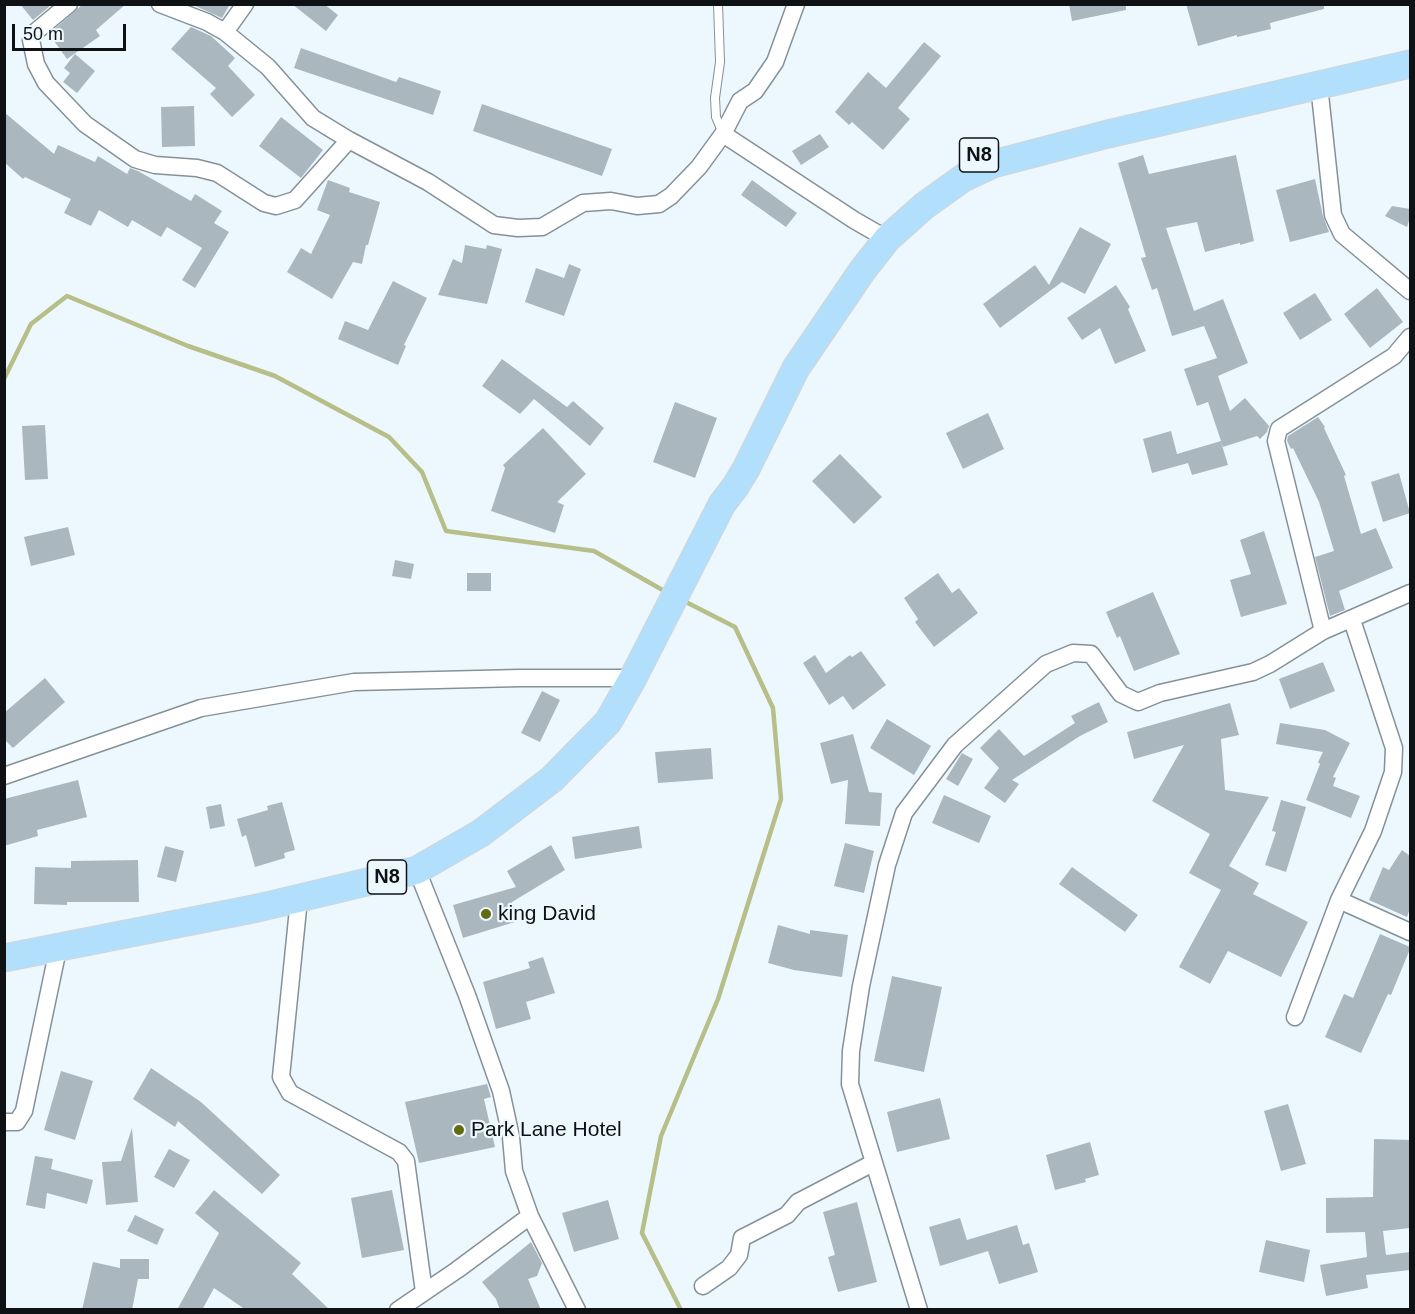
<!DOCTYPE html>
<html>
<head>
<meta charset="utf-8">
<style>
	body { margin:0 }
	#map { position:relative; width:1415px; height:1314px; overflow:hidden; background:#edf8fe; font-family:Helvetica,sans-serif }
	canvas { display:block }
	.frame { position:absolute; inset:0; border:6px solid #0e1215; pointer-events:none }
	.scale { position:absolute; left:12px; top:24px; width:114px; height:27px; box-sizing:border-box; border:3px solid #0e1215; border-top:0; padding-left:8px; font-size:18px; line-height:21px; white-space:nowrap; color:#0e1215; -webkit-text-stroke:4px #edf8fe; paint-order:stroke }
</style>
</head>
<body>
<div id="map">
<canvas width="1415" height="1314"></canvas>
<div class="frame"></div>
<div class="scale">50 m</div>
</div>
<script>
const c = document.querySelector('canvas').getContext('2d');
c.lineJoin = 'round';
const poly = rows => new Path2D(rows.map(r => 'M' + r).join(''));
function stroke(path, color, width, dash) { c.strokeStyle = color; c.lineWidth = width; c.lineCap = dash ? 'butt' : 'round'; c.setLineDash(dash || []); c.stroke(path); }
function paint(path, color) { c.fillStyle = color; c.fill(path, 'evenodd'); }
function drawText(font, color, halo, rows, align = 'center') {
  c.font = font + ' Helvetica,sans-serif'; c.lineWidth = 4.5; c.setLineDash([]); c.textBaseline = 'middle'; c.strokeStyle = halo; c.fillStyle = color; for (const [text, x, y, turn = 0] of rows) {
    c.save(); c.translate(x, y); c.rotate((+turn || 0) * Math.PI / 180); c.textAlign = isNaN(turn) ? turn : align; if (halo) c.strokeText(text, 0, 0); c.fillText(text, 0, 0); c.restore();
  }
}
stroke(poly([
	[4,379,31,324,67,296,188,346,275,376,389,437,422,472,446,531,594,551,666,592],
	[681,1310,642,1233,661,1136,718,999,781,799,773,708,735,627,682,600]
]), '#b7be87', 4.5);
paint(poly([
	[20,4,49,4,50,6,33,20],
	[83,4,126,4,96,30,100,36,67,59,49,34],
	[191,4,230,4,222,18],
	[292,4,324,4,338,15,326,31],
	[1069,4,1126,4,1126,10,1072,21],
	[1186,4,1324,4,1324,9,1270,23,1271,29,1237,37,1237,35,1198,46],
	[191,27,211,36,235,58,228,66,255,95,232,117,210,94,216,88,171,49],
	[924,42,941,56,898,108,910,119,883,150,852,122,849,125,835,112,868,72,886,88],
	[301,48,396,82,399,77,441,91,433,115,294,68],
	[75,54,95,71,77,93,63,82,70,73,64,68],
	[482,104,612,149,602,176,473,131],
	[194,106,195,146,162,147,161,107],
	[4,112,54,154,58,145,95,162,98,156,127,174,130,168,138,171,191,201,195,194,222,211,214,223,229,232,195,288,182,280,202,248,167,227,161,237,132,220,128,227,99,210,91,226,64,213,71,199,25,177,23,179,4,162],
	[281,117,323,150,301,178,259,146],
	[820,134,829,147,801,165,792,151],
	[1143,155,1149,174,1236,155,1254,241,1240,245,1240,243,1205,252,1197,222,1166,228,1194,311,1223,299,1248,363,1218,376,1230,411,1245,398,1269,426,1267,432,1260,439,1257,436,1223,447,1221,442,1228,465,1192,475,1188,463,1152,473,1143,439,1171,431,1177,454,1221,441,1208,402,1197,406,1184,369,1217,358,1204,326,1172,336,1157,288,1152,290,1141,258,1146,257,1118,163],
	[1315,179,1323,216,1329,232,1290,242,1276,190],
	[328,180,350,188,349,192,380,202,368,245,366,245,362,264,353,262,332,299,287,272,301,248,311,254,330,215,317,210],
	[752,180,797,213,786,227,741,195],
	[1392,206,1410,209,1410,217,1407,227,1385,216],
	[1080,227,1111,244,1085,294,1062,282,1000,328,983,304,1035,265,1049,285],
	[465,245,486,249,487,245,502,249,487,304,438,295,453,259,462,263],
	[569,264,581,269,564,316,525,302,536,268,564,278],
	[393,281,427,298,404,345,406,346,398,365,338,339,345,321,368,330],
	[1116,285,1130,307,1128,309,1146,351,1115,364,1100,328,1082,340,1067,318],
	[1377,288,1403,322,1370,348,1344,314],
	[1315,293,1332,320,1300,340,1283,313],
	[502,359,567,407,573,401,604,428,590,446,534,399,520,414,482,386],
	[675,402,717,418,695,478,653,462],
	[988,413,1004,449,963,469,946,433],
	[1318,417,1325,427,1324,428,1346,475,1344,476,1361,534,1376,528,1393,568,1339,591,1345,610,1330,616,1315,557,1334,551,1319,502,1293,448,1291,449,1287,441,1288,436],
	[45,425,48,479,25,480,22,426],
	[543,428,586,474,557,502,564,505,555,533,491,511,505,468,503,465],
	[840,454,882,497,854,524,812,481],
	[1399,473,1410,513,1383,522,1371,482],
	[68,527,75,555,31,566,24,537],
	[1264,531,1287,604,1241,617,1230,580,1251,574,1240,540],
	[395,560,414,564,411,579,392,576],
	[467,573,491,573,491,591,467,591],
	[938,573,952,593,959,588,978,613,934,647,915,622,918,619,904,598],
	[1153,592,1180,654,1134,671,1120,636,1117,638,1106,612],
	[861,651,886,685,853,710,843,696,829,705,803,663,815,655,826,673,850,655,852,657],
	[1323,662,1335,691,1290,709,1279,679],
	[45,678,65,702,13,748,4,739,4,713],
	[542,691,560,700,540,742,521,733],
	[1099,702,1108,722,1080,736,1012,780,1019,784,1005,803,984,788,999,768,980,748,999,729,1024,756,1075,723,1071,716],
	[1230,703,1239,735,1221,739,1225,790,1269,797,1229,866,1259,883,1253,894,1308,922,1281,977,1228,951,1210,984,1179,967,1221,890,1189,873,1210,834,1152,801,1184,745,1134,759,1127,732],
	[887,719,931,746,914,775,870,748],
	[1280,723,1325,730,1350,743,1333,777,1336,778,1333,786,1360,796,1351,818,1306,800,1320,764,1318,762,1323,752,1276,744],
	[853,734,869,792,882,793,880,826,845,824,848,780,831,784,820,743],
	[711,748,713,779,658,783,655,752],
	[962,753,973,759,958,786,946,779],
	[78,780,87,817,37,830,38,836,4,846,4,799],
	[944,795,991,816,979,843,932,823],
	[1281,800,1306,807,1286,872,1265,865,1276,832,1272,831],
	[282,802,295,850,284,853,285,858,255,867,246,835,242,837,237,819,268,810,267,806],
	[221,804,225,826,210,829,206,807],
	[639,826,642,848,575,859,572,837],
	[845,843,874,851,864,893,834,886],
	[551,845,565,870,512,902,518,921,463,938,453,905,516,887,507,871],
	[165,846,184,851,176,882,157,877],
	[1402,850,1410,856,1410,908,1407,917,1369,900,1383,867,1389,870],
	[138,860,139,902,67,902,67,905,34,904,35,867,71,868,71,861],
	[1072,867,1138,915,1125,932,1059,884],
	[778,925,810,934,810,930,848,935,842,977,794,970,768,963],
	[1380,934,1410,947,1410,949,1391,995,1388,994,1361,1053,1325,1037,1344,994,1353,998],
	[543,957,555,993,526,1002,531,1019,496,1029,483,982,530,968,528,962],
	[892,976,942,987,924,1072,874,1061],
	[151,1068,201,1102,280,1175,262,1194,178,1121,175,1127,133,1099],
	[61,1071,93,1081,75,1140,44,1130],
	[487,1084,491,1097,484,1099,495,1147,419,1163,405,1102],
	[940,1098,950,1139,897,1152,887,1112],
	[1288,1104,1306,1164,1281,1171,1264,1111],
	[132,1128,138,1202,106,1205,102,1162,121,1161],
	[1374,1139,1410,1140,1410,1228,1383,1231,1386,1255,1410,1252,1410,1270,1366,1275,1368,1288,1326,1296,1320,1265,1367,1257,1365,1232,1326,1233,1326,1198,1373,1197],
	[1090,1142,1099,1175,1085,1179,1086,1182,1055,1190,1046,1155],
	[169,1149,190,1160,174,1188,154,1177],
	[35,1156,53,1159,51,1169,93,1180,87,1204,47,1193,45,1209,26,1205],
	[214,1190,301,1263,292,1274,330,1310,246,1310,214,1288,202,1310,177,1310,219,1233,195,1213],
	[392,1190,404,1250,362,1258,351,1198],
	[608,1200,619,1239,574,1252,562,1213],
	[857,1202,877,1282,838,1292,828,1257,835,1255,823,1212],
	[135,1215,164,1229,157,1245,127,1231],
	[960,1218,967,1240,1017,1225,1023,1245,1029,1243,1038,1272,999,1284,988,1251,940,1266,929,1227],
	[1266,1240,1310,1250,1304,1282,1259,1272],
	[531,1242,542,1263,537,1276,528,1279,541,1310,500,1310,496,1299,482,1282],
	[120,1259,149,1259,149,1279,138,1279,132,1310,82,1310,93,1262,120,1268]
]), '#abb7bf');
const service = poly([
	[718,4,720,62,715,98,716,117,722,131]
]);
const minor = poly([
	[69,4,34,33,31,40,36,64,46,83,85,124,135,159,155,165,197,168,217,173,264,203,276,206,295,200,349,140],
	[160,4,207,22,225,32,268,67,313,118,349,140,428,182,494,225,518,228,542,227,583,203,611,201,637,206,659,204,671,196,699,167,723,134,854,220,887,239],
	[225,32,245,4],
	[1319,85,1333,215,1342,234,1410,291],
	[723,134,740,101,755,91,775,62,796,4],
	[1323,631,1276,441,1279,429,1394,356,1410,337],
	[4,776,201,708,354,682,520,678,633,678],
	[299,899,281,1077,290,1093,399,1152,406,1161,424,1292],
	[1339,900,1410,932],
	[1295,1017,1339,900,1373,831,1393,772,1394,748,1352,620],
	[4,1122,17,1122,24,1111,58,949],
	[530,1216,577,1310],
	[703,1286,729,1268,739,1255,742,1238,787,1215,798,1202,873,1163],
	[398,1310,457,1270,530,1216,514,1171,511,1137,501,1091,467,995,417,870],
	[919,1310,850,1084,851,1051,861,986,887,865,904,813,955,745,1046,664,1073,653,1091,654,1121,694,1138,702,1160,693,1253,672,1270,664,1323,631,1410,593]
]);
const trunk = poly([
	[4,958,258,908,417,870,481,833,552,779,608,722,633,678,722,504,735,487,746,469,796,368,862,271,887,239,924,206,963,178,993,164,1108,134,1410,64]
]);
stroke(service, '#859198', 10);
stroke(minor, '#859198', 19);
stroke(trunk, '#d4d4d5', 29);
stroke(service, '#fff', 8);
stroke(minor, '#fff', 16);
stroke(trunk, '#b2e0fc', 27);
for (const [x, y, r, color] of [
	[486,914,6,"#636b0f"],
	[459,1130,6,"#636b0f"]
]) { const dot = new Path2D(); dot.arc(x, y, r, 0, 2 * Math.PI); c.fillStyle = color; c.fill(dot); stroke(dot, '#edf8fe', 2); }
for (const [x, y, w] of [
	[979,155,39],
	[387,877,39]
]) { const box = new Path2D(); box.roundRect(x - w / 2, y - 17, w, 34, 4.5); c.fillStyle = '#edf8fe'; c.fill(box); stroke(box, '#0e1215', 1.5); }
drawText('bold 20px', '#0e1215', null, [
	["N8",979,155],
	["N8",387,877]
]);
drawText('21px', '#0e1215', '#edf8fe', [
	["king David",498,914],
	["Park Lane Hotel",471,1130]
], 'left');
</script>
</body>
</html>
